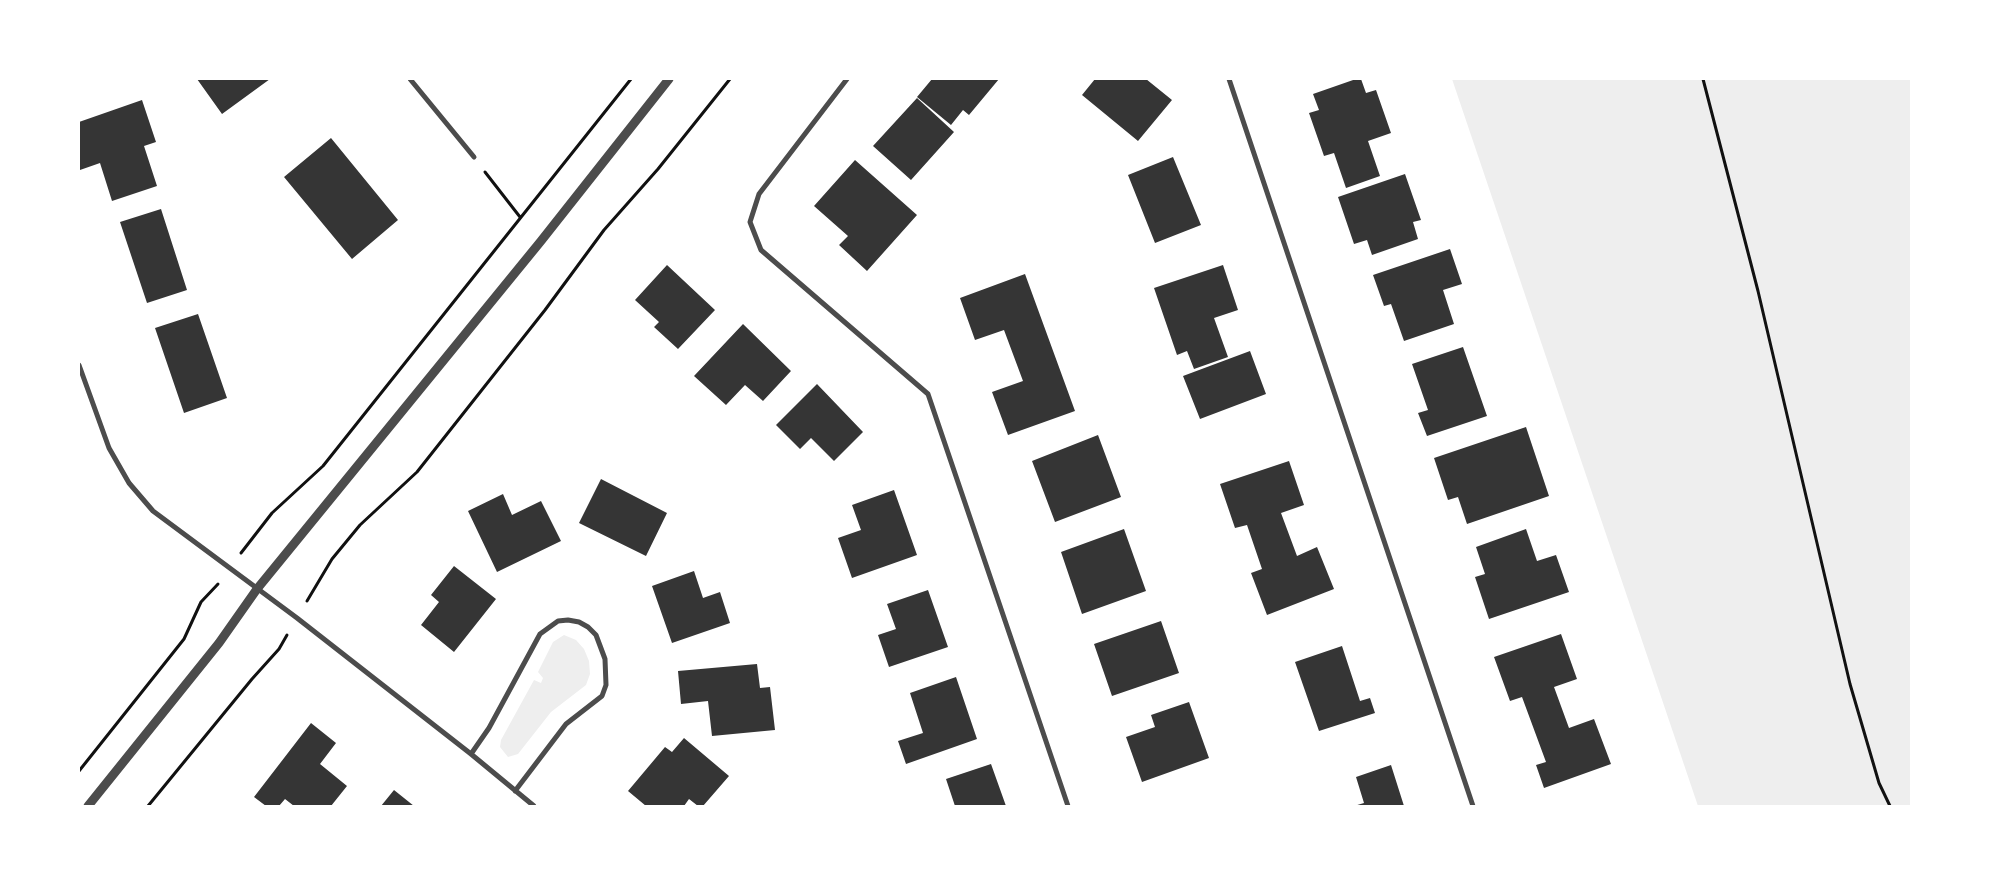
<!DOCTYPE html>
<html>
<head>
<meta charset="utf-8">
<style>
	body { margin:0 }
	#map { position:relative; width:1990px; height:885px; overflow:hidden; background:#fff; font-family:"IBM Plex Serif",serif }
	canvas { display:block }
	.frame { position:absolute; inset:0; border:80px solid #fff; pointer-events:none }
</style>
</head>
<body>
<div id="map">
<canvas width="1990" height="885"></canvas>
<div class="frame"></div>
</div>
<script>
const c = document.querySelector('canvas').getContext('2d');
c.lineJoin = 'round';
function paint(path, color) { c.fillStyle = color; c.fill(path, 'evenodd'); }
const poly = rows => new Path2D(rows.map(r => 'M' + r).join(''));
function stroke(path, color, width, dash) { c.strokeStyle = color; c.lineWidth = width; c.lineCap = dash ? 'butt' : 'round'; c.setLineDash(dash || []); c.stroke(path); }
paint(poly([
	[1452,79,1911,79,1911,806,1698,806],
	[564,635,576,640,584,649,589,661,590,674,586,685,551,712,518,754,508,757,500,747,501,740,534,680,541,683,543,678,538,672,553,642]
]), '#eee');
paint(poly([
	[197,79,270,79,222,114],
	[932,79,999,79,969,115,963,110,951,125,917,97],
	[1095,79,1146,79,1172,100,1138,141,1082,95],
	[1356,79,1361,79,1366,93,1376,90,1391,133,1368,141,1380,176,1346,188,1334,153,1324,156,1309,113,1319,110,1313,94],
	[917,98,954,132,911,180,873,146],
	[142,100,156,142,144,146,157,186,112,201,100,163,80,170,79,122],
	[331,138,398,220,352,259,284,177],
	[1173,157,1201,225,1155,243,1128,175],
	[855,160,917,215,867,271,839,245,848,236,814,206],
	[1405,174,1421,220,1413,222,1418,239,1372,255,1367,240,1354,244,1338,197],
	[161,209,187,290,147,303,120,222],
	[1450,249,1462,284,1443,290,1454,324,1404,341,1391,304,1384,306,1373,275],
	[667,265,715,310,678,349,654,327,659,322,635,300],
	[1223,265,1238,310,1214,318,1228,357,1194,369,1187,351,1177,355,1154,288],
	[1025,274,1075,411,1008,435,992,392,1023,381,1004,330,975,340,960,298],
	[198,314,227,398,184,413,155,328],
	[743,324,791,371,763,401,745,385,726,405,694,376],
	[1463,347,1487,416,1427,436,1418,413,1428,410,1412,364],
	[1250,351,1266,394,1200,419,1183,376],
	[817,384,863,432,834,461,811,438,800,449,776,425],
	[1526,427,1549,496,1467,524,1458,497,1448,500,1434,458],
	[1098,435,1121,497,1055,522,1032,461],
	[1289,461,1304,505,1281,513,1297,556,1317,547,1334,589,1267,615,1251,573,1262,569,1247,525,1235,528,1220,484],
	[601,479,667,513,646,556,579,523],
	[894,490,917,555,852,578,838,538,861,530,852,505],
	[503,494,512,515,541,501,561,541,497,572,468,511],
	[1124,529,1146,591,1082,614,1061,552],
	[1526,529,1537,561,1556,555,1569,592,1489,619,1475,577,1485,574,1476,547],
	[454,566,496,599,454,652,421,625,439,602,431,595],
	[694,571,703,598,720,592,730,623,672,643,652,586],
	[928,590,948,647,889,667,878,635,896,629,887,604],
	[1161,621,1179,673,1112,696,1094,644],
	[1561,634,1577,679,1554,687,1569,728,1594,719,1611,764,1544,788,1536,765,1546,762,1522,697,1510,701,1494,657],
	[1342,646,1360,701,1370,698,1375,713,1319,731,1295,662],
	[757,664,760,688,770,687,775,730,712,736,708,701,681,704,678,671],
	[956,677,977,739,906,764,898,741,923,733,910,693],
	[1189,702,1209,758,1142,782,1126,737,1155,727,1151,715],
	[311,723,336,743,320,764,347,786,331,806,294,806,285,799,279,806,266,806,254,797],
	[684,738,729,776,703,806,698,806,689,799,684,806,646,806,628,791,665,747,672,752],
	[991,764,1006,806,955,806,946,779],
	[1391,765,1404,806,1354,806,1364,803,1356,777],
	[394,790,414,806,381,806]
]), '#353535');
stroke(poly([
	[1703,79,1758,291,1850,684,1879,783,1890,806],
	[485,172,520,217],
	[241,553,272,513,323,466,631,79],
	[307,601,332,559,360,525,417,472,545,310,604,230,658,169,730,79],
	[79,771,184,639,201,602,218,584],
	[148,806,252,679,279,649,287,635]
]), '#111', 3);
stroke(poly([
	[410,79,474,157],
	[847,79,759,194,750,222,761,250,928,394,1068,806],
	[1229,79,1473,806],
	[79,365,109,448,129,483,153,511,297,618,471,754,534,806],
	[471,754,489,728,540,634,558,621,568,620,579,622,588,627,596,635,605,659,606,685,602,696,566,724,515,791]
]), '#4c4c4c', 5);
stroke(poly([
	[88,806,219,643,257,589,541,241,669,79]
]), '#4c4c4c', 9);
</script>
</body>
</html>
